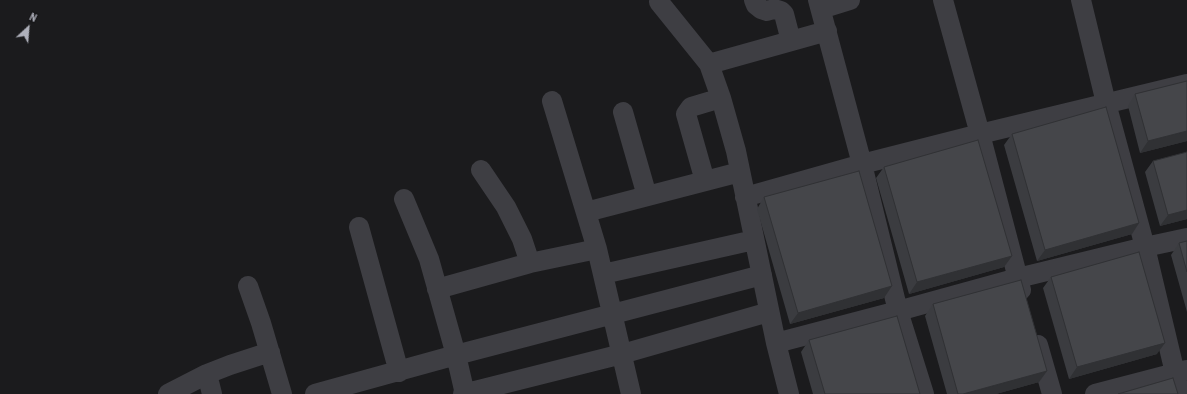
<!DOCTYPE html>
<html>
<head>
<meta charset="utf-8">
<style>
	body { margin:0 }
	#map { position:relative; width:1187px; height:394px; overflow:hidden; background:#1b1b1d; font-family:"Archivo Narrow",sans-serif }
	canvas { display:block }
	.north { position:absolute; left:8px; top:8px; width:40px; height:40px; -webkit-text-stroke:3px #161618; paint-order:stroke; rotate:26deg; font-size:11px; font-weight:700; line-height:16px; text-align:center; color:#afb1bb }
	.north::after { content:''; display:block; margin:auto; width:14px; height:18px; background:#afb1bb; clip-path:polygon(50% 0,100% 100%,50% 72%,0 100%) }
</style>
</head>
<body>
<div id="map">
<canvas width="1187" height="394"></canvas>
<div class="north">N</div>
</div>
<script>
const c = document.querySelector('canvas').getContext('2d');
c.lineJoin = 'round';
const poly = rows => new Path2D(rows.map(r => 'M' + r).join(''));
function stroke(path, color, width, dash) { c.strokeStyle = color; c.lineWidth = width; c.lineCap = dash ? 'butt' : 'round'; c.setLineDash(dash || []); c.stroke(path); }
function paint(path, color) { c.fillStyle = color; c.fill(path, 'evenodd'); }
stroke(poly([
	[754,0,756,5,761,9,767,11,774,9,781,11,784,14,791,41],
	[818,0,862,164,898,311,924,394],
	[943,0,980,134,1021,290],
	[1081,0,1106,103,1145,247,1175,373,1181,394],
	[659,2,709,64],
	[821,9,850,0],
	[552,101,597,249,631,394],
	[623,112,647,196],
	[481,170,506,207,522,239,530,263],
	[705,181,686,114,691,107,721,98],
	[745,197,862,164,980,134,1187,84],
	[404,199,429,259,456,355,465,394],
	[586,212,740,172],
	[359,227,399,372],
	[603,274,754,240],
	[248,286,261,323,282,394],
	[437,289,530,263,597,249],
	[776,343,898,311,1018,278,1145,247,1187,238],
	[1038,345,1052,394],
	[207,374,212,394],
	[168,394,207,374,230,365,270,352],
	[315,394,456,355,762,275],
	[463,394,622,354,769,312],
	[789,394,776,343,736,151,721,98,709,64,827,31],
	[1095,394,1187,370]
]), '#3e3e43', 20);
paint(poly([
	[1187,81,1187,141,1140,153,1128,106,1135,94],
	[1012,134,1139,223,1132,234,1037,261,1004,145],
	[1187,152,1187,219,1160,226,1145,172,1153,161],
	[884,167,1012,256,1004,267,909,294,876,178],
	[764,197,884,298,790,324,757,209],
	[1187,241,1187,312,1171,255,1179,243],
	[1051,277,1157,354,1069,379,1043,288],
	[933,304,1047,371,1039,382,996,394,947,394,925,316],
	[809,340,920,394,813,394,801,352]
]), '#3b3c40');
paint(poly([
	[1187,131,1187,141,1140,153,1148,141],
	[1187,210,1187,219,1160,226,1168,215],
	[1139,223,1132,234,1037,261,1045,250],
	[1012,256,1004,267,909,294,917,282],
	[892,286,884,298,790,324,798,313],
	[1165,343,1157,354,1069,379,1077,367],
	[1047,371,1039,382,996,394,963,394]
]), '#303134');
const building = poly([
	[1187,81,1187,131,1148,141,1135,94,1187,81],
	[1106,107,1139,223,1045,250,1012,134,1106,107],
	[978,140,1012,256,917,282,884,167,978,140],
	[1187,152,1187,210,1168,215,1153,161,1187,152],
	[859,171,892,286,798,313,764,197,859,171],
	[1187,241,1187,272,1179,243,1187,241],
	[1139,252,1165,343,1077,367,1051,277,1139,252],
	[1021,280,1047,371,963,394,958,394,933,304,1021,280],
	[897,316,920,394,825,394,809,340,897,316],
	[1173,378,1178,394,1118,394,1173,378]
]);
paint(building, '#45464a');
stroke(building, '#303134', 1);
</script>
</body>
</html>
